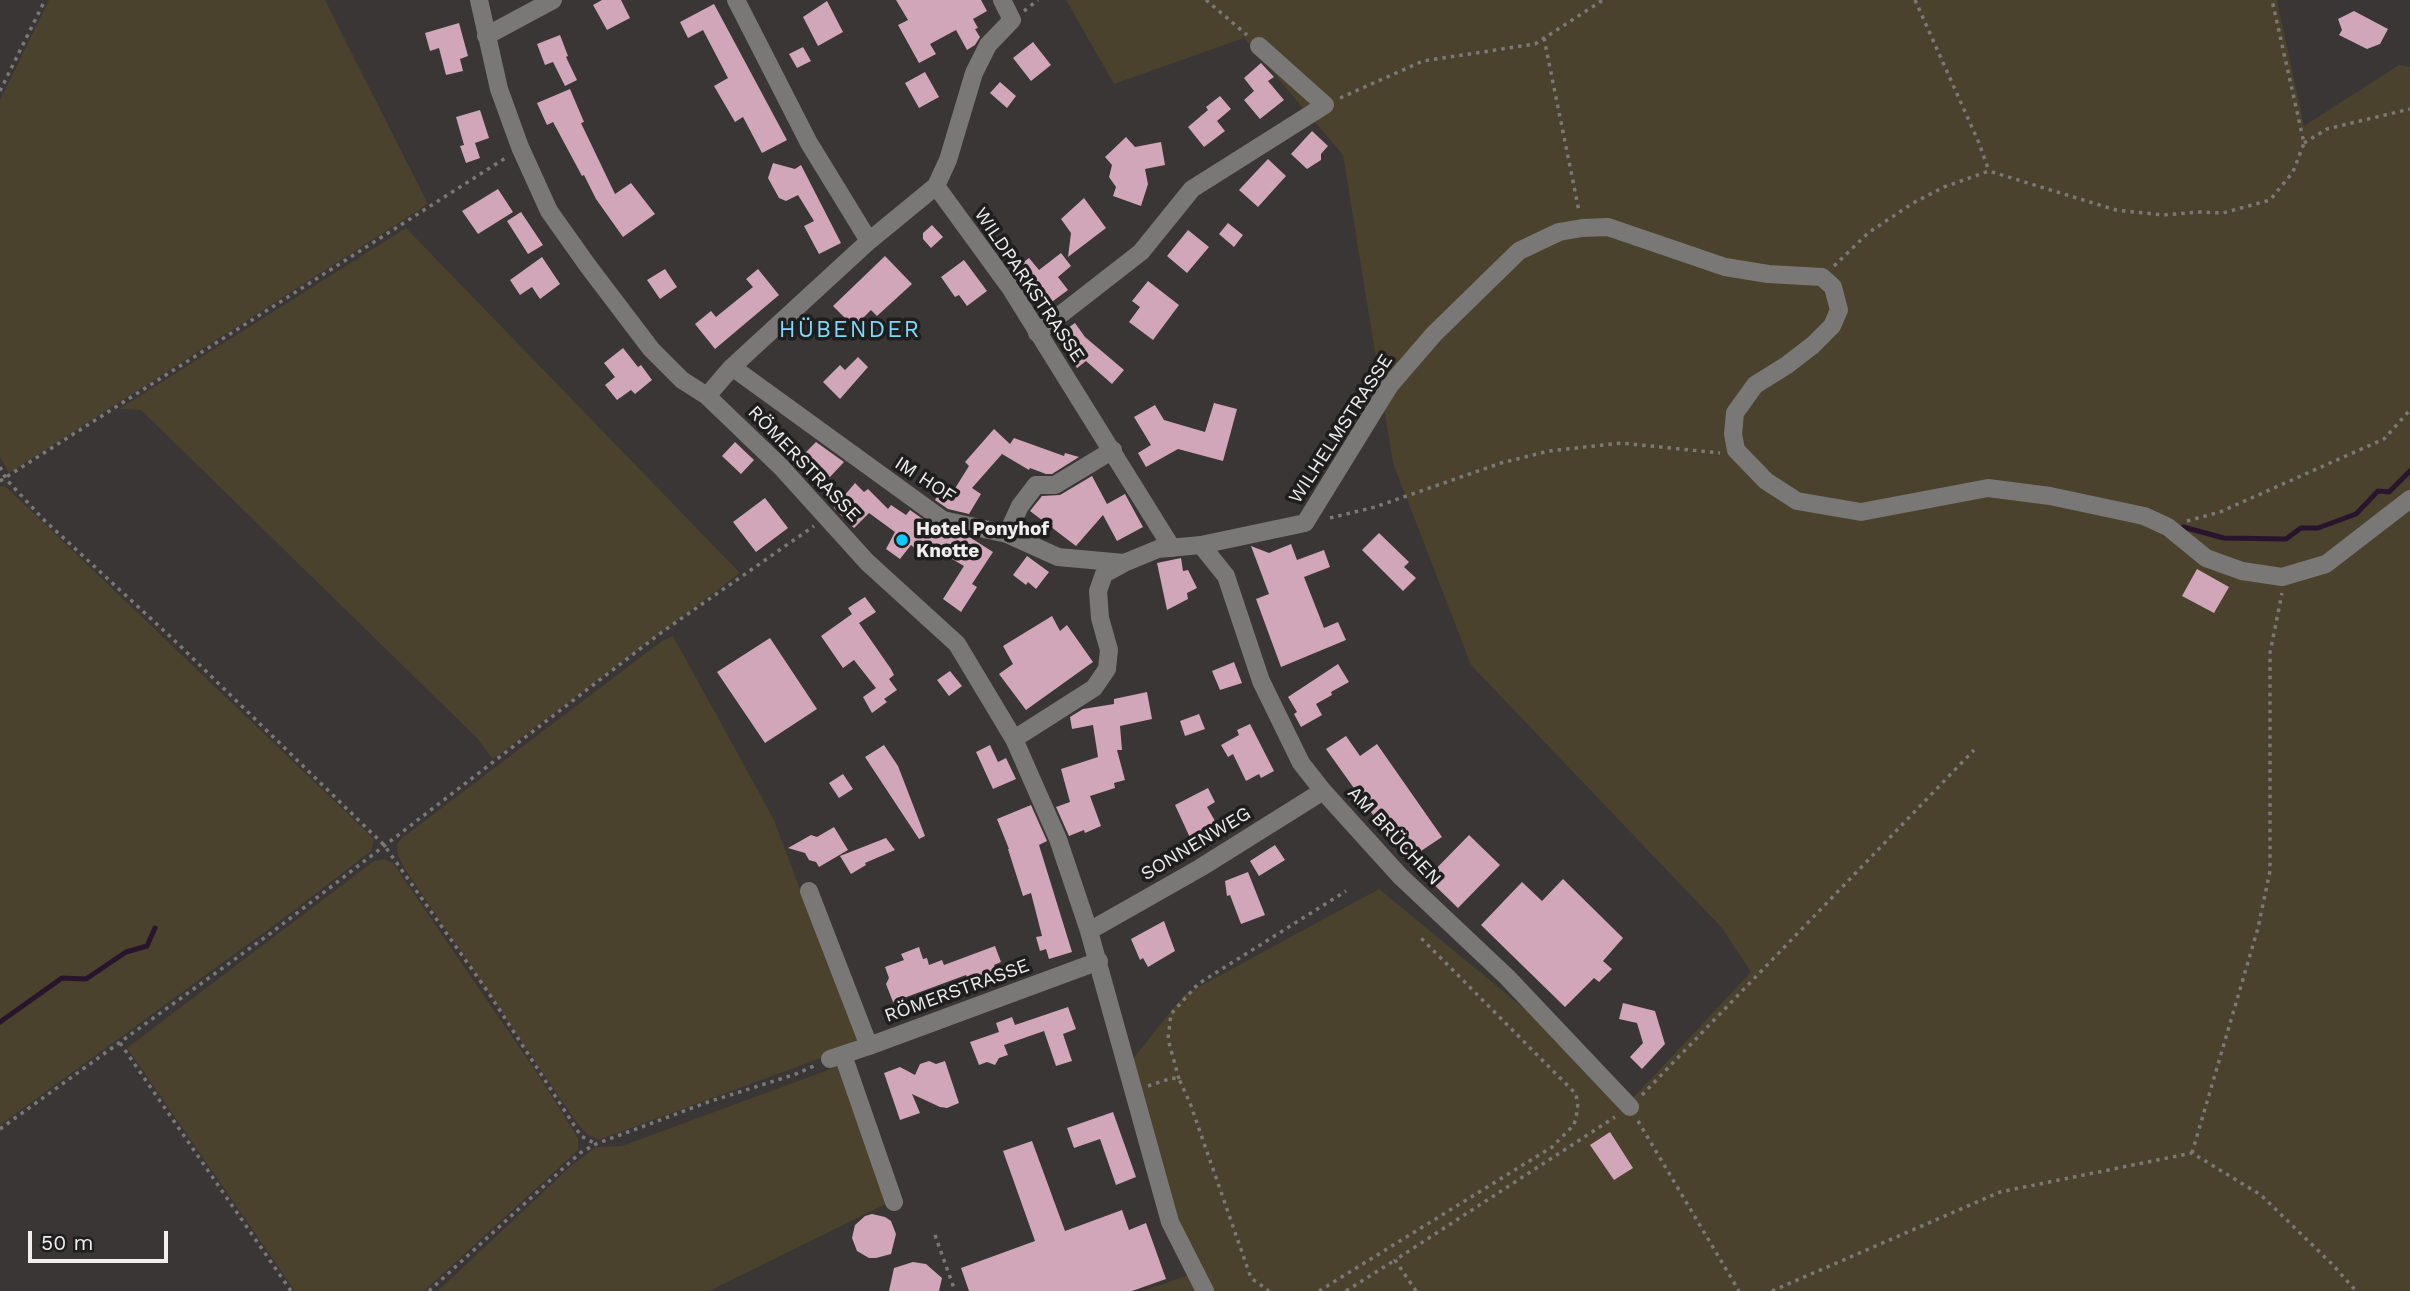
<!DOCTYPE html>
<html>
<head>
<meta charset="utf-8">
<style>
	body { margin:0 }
	#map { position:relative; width:2410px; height:1291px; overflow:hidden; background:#393635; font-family:"Work Sans",sans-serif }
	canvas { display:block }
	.scale { position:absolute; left:28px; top:1231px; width:140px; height:32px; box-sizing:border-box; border:4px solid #f0eeee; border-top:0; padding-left:9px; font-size:21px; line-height:24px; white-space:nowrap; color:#f0eeee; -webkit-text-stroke:5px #1f1e1e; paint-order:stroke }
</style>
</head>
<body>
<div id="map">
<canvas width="2410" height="1291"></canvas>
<div class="scale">50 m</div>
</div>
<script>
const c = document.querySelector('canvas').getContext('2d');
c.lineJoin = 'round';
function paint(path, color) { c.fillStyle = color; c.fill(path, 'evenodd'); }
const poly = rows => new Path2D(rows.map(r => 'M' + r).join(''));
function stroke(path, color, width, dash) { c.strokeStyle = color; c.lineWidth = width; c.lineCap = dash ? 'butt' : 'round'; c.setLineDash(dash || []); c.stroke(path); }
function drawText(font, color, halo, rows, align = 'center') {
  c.font = font + ' "Work Sans",sans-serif'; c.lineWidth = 7; c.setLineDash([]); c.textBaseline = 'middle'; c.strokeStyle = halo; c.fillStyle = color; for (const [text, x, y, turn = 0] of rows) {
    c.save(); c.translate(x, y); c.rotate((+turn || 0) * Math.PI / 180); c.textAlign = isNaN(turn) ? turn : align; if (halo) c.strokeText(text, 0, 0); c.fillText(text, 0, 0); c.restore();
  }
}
paint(poly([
	[49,0,325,0,428,204,9,473,0,457,0,100],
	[1066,0,2277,0,2304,126,2399,65,2410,67,2410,1291,1142,1291,1189,1275,1124,1070,1184,995,1379,889,1633,1098,1751,972,1722,928,1471,665,1393,463,1343,155,1244,38,1114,84],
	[406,228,740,573,493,759,477,738,141,410,119,409],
	[5,486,374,839,371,851,284,918,0,1125,0,487],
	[673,636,773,818,859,1044,601,1139,596,1139,587,1134,576,1122,403,866,398,855,397,845,402,838,662,641],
	[383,859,393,863,541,1079,578,1138,578,1150,424,1291,295,1291,127,1048,374,861],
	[839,1066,888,1203,709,1291,438,1291,571,1166,596,1147,622,1146]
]), '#4a422d');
stroke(poly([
	[2183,527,2224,538,2286,539,2301,528,2318,528,2356,514,2378,491,2389,492,2410,471],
	[0,1022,62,978,86,979,126,952,147,946,155,928]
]), '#29142e', 5);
paint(poly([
	[602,0,621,0,630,18,607,30,593,5],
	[896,0,981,0,987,11,973,19,978,28,975,29,980,37,975,45,967,50,956,30,930,44,936,54,919,63,898,25,908,20],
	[827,1,843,32,818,46,803,17],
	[714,4,787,140,762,153,743,117,735,122,714,86,728,78,703,30,688,38,680,22],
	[2354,11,2388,29,2380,44,2367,49,2339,35,2342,30,2338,19],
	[459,23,468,56,460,59,463,71,446,75,439,48,430,51,425,33],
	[560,35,568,56,566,57,577,80,565,86,553,62,545,65,537,44],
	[1033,42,1051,65,1031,81,1013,58],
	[803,47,811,61,797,68,789,54],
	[1261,63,1274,77,1268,81,1284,100,1260,119,1244,100,1254,91,1244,78],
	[925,72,939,97,919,108,905,83],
	[1000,82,1016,96,1007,108,990,93],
	[570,89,584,122,581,123,615,194,631,183,655,214,623,237,596,199,584,175,582,176,553,122,547,125,537,103],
	[1220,96,1231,109,1217,121,1225,131,1204,147,1188,127,1208,110,1206,107],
	[480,110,489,138,475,143,480,158,466,163,460,146,464,145,456,117],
	[1312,131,1328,146,1321,154,1321,160,1307,169,1291,154],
	[1126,137,1135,147,1161,142,1165,165,1145,169,1148,184,1141,206,1113,196,1116,187,1109,177,1112,165,1105,157],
	[1268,159,1286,176,1258,207,1239,190],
	[773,163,795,169,801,165,841,243,819,254,804,226,814,221,798,195,786,201,779,198,768,178],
	[498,189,513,212,478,234,462,211],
	[1084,198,1106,228,1068,257,1071,233,1061,219],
	[521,212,543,245,528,254,507,221],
	[1228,223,1243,235,1234,247,1219,234],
	[932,225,943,237,931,248,923,239,923,233],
	[1188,230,1209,247,1187,273,1167,256],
	[1061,253,1071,266,1058,277,1068,290,1045,307,1017,267,1029,258,1039,270],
	[885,256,912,284,877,316,871,310,854,327,833,306],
	[542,257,560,284,540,299,532,287,520,295,510,280],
	[964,260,987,291,967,306,959,295,955,297,941,277],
	[665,269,677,287,660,299,647,280],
	[758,269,779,295,715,349,695,324,711,311,716,317,753,287,746,279],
	[1148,281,1179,305,1153,340,1129,322,1140,307,1132,301],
	[1075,323,1085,337,1124,370,1112,384,1086,361,1077,368,1055,337],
	[623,348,638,367,641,365,652,380,635,394,631,390,617,400,605,385,615,377,604,363],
	[858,357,868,367,840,399,823,382,840,365,845,370],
	[1214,403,1237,409,1223,461,1178,449,1146,467,1138,453,1151,445,1134,417,1155,405,1164,420,1205,432],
	[994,429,1010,444,1014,438,1064,456,1065,453,1079,457,1052,474,1046,474,1030,468,1029,470,1002,454,972,488,981,494,969,514,948,509,935,500,944,485,954,490,969,466,965,462],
	[735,442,754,460,741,474,722,456],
	[816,442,844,462,830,477,805,453],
	[1092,476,1107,504,1125,494,1143,527,1117,541,1103,515,1076,546,1030,511,1042,496,1060,495],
	[855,483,864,492,868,489,888,509,891,505,906,515,910,510,937,529,971,538,993,552,972,584,977,587,961,612,943,599,964,566,923,542,917,550,911,545,900,559,886,549,895,532,869,513,854,528,834,508],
	[765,498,788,528,756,552,733,522],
	[1379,533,1409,562,1404,567,1416,578,1403,591,1362,550],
	[1291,544,1297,560,1324,550,1330,567,1304,577,1324,628,1338,622,1346,640,1281,667,1256,599,1269,594,1251,546,1269,553],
	[1027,556,1049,572,1036,589,1028,582,1026,585,1013,575],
	[1181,558,1183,571,1188,570,1197,588,1187,593,1188,599,1167,610,1157,563],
	[2197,569,2229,587,2214,613,2182,596],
	[865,597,876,612,859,623,891,669,894,675,889,679,897,690,884,699,887,702,872,713,863,697,876,688,854,660,843,668,821,636,852,614,848,608],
	[1052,616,1060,631,1067,625,1093,662,1026,710,999,674,1013,664,1003,646],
	[770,638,817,709,765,743,717,672],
	[1234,662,1242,683,1220,690,1212,671],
	[1338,664,1349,682,1331,692,1332,695,1316,704,1322,715,1301,727,1294,714,1297,712,1288,697],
	[950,671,962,686,949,696,937,680],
	[1147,692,1152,719,1120,726,1122,750,1117,750,1125,780,1114,783,1115,788,1090,796,1101,826,1085,833,1084,830,1069,836,1056,807,1070,802,1061,769,1098,757,1093,725,1072,729,1070,717,1083,709,1114,704,1114,699],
	[1199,714,1205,729,1185,736,1180,721],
	[1250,724,1274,771,1261,778,1259,774,1246,781,1233,754,1228,757,1221,745,1239,735,1237,730],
	[1346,736,1360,756,1377,744,1442,837,1406,861,1326,749],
	[884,745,898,766,925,836,919,839,865,757],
	[990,745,998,762,1006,758,1016,779,993,789,976,752],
	[843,774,853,789,839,798,829,783],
	[1208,788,1215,802,1207,807,1219,828,1192,842,1175,805],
	[1031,805,1047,841,1039,845,1072,952,1049,959,1046,949,1040,951,1036,937,1042,936,1031,893,1023,896,1008,849,1009,849,997,819],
	[834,827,848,850,819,867,816,862,809,860,805,853,788,848,811,835,817,837],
	[1469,835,1500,865,1458,908,1427,878],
	[886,838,895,850,865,863,866,865,851,874,840,856],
	[1275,845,1285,860,1259,876,1250,861],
	[1248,872,1265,915,1241,924,1230,895,1227,896,1225,881],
	[1563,879,1623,938,1603,961,1612,969,1599,982,1594,978,1565,1007,1481,925,1522,882,1542,901],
	[1164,921,1175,951,1148,967,1143,958,1140,960,1131,939],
	[995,946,1001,962,994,965,998,975,970,986,966,975,893,1002,886,984,889,978,885,967,904,960,901,954,919,947,923,959,927,958,929,965,942,960,944,965],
	[1623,1003,1655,1011,1665,1044,1642,1069,1630,1057,1643,1043,1637,1023,1619,1019],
	[1068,1007,1076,1029,1063,1034,1072,1061,1056,1066,1044,1031,1004,1045,1008,1055,999,1058,995,1065,987,1062,979,1065,970,1042,999,1032,996,1023,1012,1017,1015,1025],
	[929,1061,936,1064,945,1061,959,1103,947,1108,940,1107,912,1094,920,1113,900,1120,884,1073,900,1067,915,1075,920,1064],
	[1113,1112,1136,1177,1116,1185,1100,1139,1074,1148,1067,1128],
	[1610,1132,1633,1168,1614,1180,1590,1145],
	[1032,1141,1065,1231,1122,1210,1129,1230,1146,1223,1166,1279,1132,1291,969,1291,961,1268,1035,1241,1003,1151],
	[872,1214,885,1217,891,1221,896,1234,891,1254,876,1258,869,1258,857,1251,852,1238,855,1225,865,1216],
	[913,1262,926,1264,942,1278,939,1291,889,1291,894,1268]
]), '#d1a6b8');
stroke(poly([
	[1206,0,1247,35],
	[1915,0,1979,143,1989,171],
	[1024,11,1038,0],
	[1544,38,1579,211],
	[0,91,45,0],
	[1340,98,1423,61,1535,44,1603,0],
	[2304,143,2327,129,2410,109],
	[1834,266,1868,233,1913,203,1944,187,1989,171,2116,210,2163,215,2200,212,2223,213,2270,200,2293,172,2304,143,2272,0],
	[0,467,6,479,43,519,173,639,384,845,488,992,581,1136,596,1144],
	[0,481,507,157],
	[1330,518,1375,507,1501,463,1549,451,1621,443,1720,453],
	[2187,521,2220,512,2384,439,2410,410],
	[120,1043,291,1291],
	[1179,1079,1168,1039,1171,1014,1198,984,1346,891],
	[1148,1086,1172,1078,1179,1079,1190,1103,1251,1278,1269,1291],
	[1642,1095,1974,750],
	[1638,1121,1739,1291],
	[0,1129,271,933,662,632,814,526],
	[2192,1153,2258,928,2270,871,2270,653,2282,593],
	[935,1235,955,1291],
	[429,1291,580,1153,596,1144,708,1102,796,1074,816,1065],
	[1319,1291,1552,1147,1574,1125,1578,1108,1576,1094,1421,938],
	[1346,1291,1395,1260],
	[1416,1291,1395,1260,1615,1117],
	[1772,1291,2000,1192,2192,1153,2261,1195,2333,1265,2356,1291]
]), '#7b7978', 3.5, [3.5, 5]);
stroke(poly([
	[479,0,499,89,520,147,549,211,588,266,651,349,682,380,707,396,781,467,867,562,957,644,1014,739,1058,839,1089,931,1170,1222,1205,1291],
	[1002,0,1012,20,988,45,974,73,948,160,936,186,1011,289,1172,548],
	[486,36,553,0],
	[869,241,936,186],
	[1037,333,1141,252,1192,189,1325,105,1259,46],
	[732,367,943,520,1007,534,1058,557,1124,563],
	[707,396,732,367,869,241,809,143,736,0],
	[1007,534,1020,506,1036,485,1055,485,1113,450],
	[1201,545,1226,576,1261,681,1301,763,1323,791,1400,876,1507,977,1630,1107],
	[1014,739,1094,688,1107,669,1109,650,1100,618,1098,591,1104,574,1124,563,1158,549,1201,545,1305,523,1390,385,1434,334,1519,251,1559,232,1582,228,1608,227,1725,267,1768,274,1822,277,1833,287,1839,310,1832,326,1813,345,1787,365,1755,385,1735,413,1733,434,1736,450,1766,481,1797,501,1861,512,1988,488,2050,496,2144,516,2168,527,2206,558,2242,571,2282,577,2326,564,2410,499],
	[809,891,869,1046],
	[1089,931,1200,868,1323,791],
	[843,1055,894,1202],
	[830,1059,869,1046,1099,961]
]), '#7a7877', 18);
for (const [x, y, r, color] of [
	[902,540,7,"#0ccafa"]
]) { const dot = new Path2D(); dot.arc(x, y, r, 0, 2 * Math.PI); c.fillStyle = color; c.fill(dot); stroke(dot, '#1f1e1e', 2.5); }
drawText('19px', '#f0eeee', '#1f1e1e', [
	["WILDPARKSTRASSE",1029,285,56],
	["WILHELMSTRASSE",1341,429,-57],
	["RÖMERSTRASSE",804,464,46],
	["IM HOF",925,480,33],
	["AM BRÜCHEN",1394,836,47],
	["SONNENWEG",1196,844,-31],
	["RÖMERSTRASSE",957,991,-20]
]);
drawText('bold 19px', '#f0eeee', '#1f1e1e', [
	["Hotel Ponyhof",916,529],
	["Knotte",916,551]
], 'left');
c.letterSpacing = '2px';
drawText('23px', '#7cd9fa', '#1f1e1e', [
	["HÜBENDER",850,330]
]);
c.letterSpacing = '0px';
</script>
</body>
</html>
